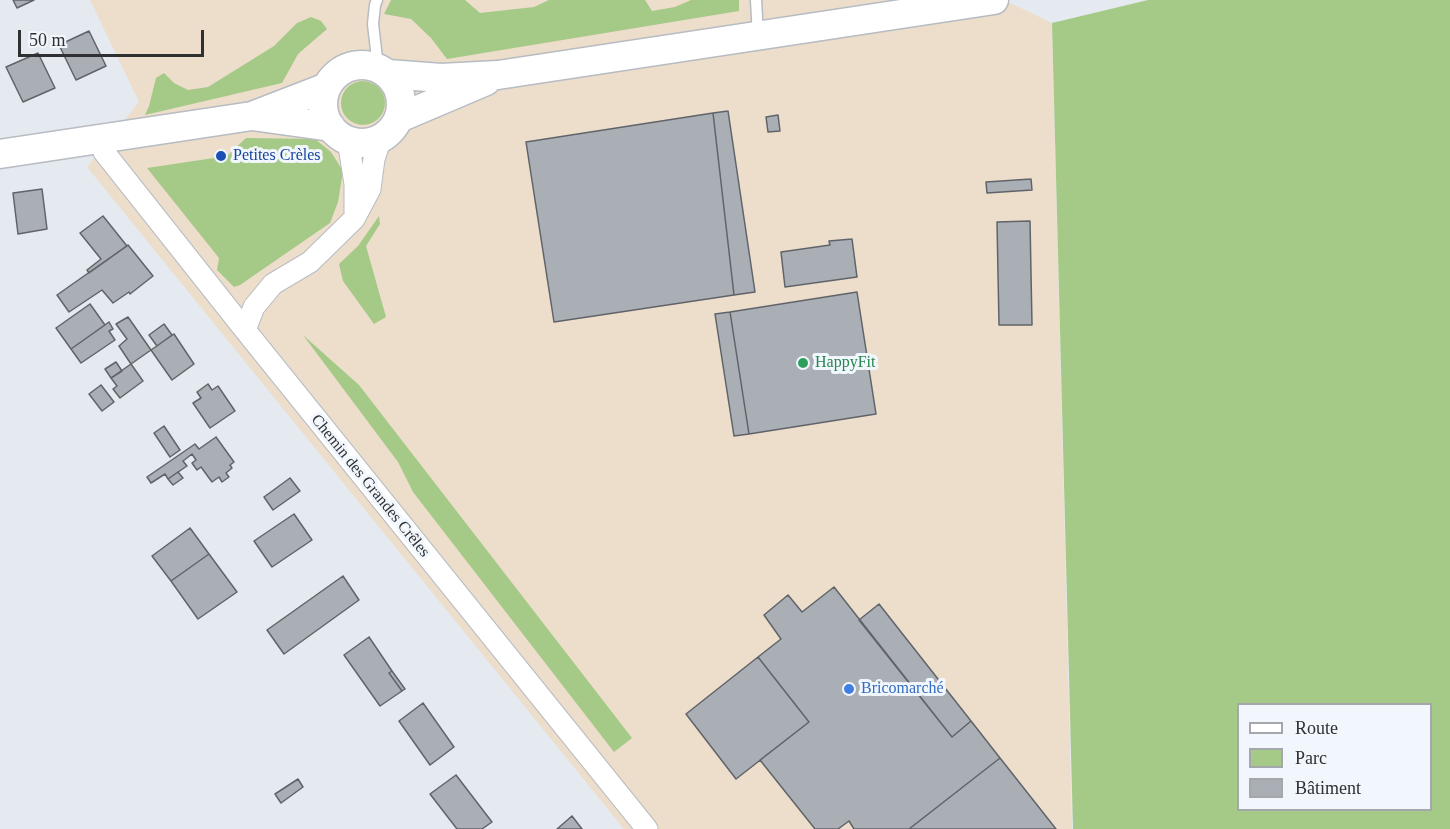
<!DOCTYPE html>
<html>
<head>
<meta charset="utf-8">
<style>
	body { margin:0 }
	#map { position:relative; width:1450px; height:829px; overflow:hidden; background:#e5eaf0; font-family:Georgia,serif }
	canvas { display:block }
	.legend { position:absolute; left:1237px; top:703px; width:195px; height:108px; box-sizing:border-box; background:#f2f7fe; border:2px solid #a4a7ac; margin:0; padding:8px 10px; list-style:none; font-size:18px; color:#2e3032 }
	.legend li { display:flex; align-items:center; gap:12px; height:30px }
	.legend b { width:30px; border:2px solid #a4a7ac }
	.scale { position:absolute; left:18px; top:30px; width:186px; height:27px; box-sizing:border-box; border:3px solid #2e3032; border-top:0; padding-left:8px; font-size:18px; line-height:21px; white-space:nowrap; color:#2e3032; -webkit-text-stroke:4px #f2f7fe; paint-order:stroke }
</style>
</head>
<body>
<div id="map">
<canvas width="1450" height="829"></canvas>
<ul class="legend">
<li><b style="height:8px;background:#fff"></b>Route</li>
<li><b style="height:16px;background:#a5ca88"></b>Parc</li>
<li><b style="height:16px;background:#aaafb5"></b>Bâtiment</li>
</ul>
<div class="scale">50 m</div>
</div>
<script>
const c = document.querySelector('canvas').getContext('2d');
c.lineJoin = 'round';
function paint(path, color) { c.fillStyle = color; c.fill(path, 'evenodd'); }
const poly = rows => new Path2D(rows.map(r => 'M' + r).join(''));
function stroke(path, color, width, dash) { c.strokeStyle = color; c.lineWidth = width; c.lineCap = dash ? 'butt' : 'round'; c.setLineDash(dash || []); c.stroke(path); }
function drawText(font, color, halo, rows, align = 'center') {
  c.font = font + ' Georgia,serif'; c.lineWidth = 6; c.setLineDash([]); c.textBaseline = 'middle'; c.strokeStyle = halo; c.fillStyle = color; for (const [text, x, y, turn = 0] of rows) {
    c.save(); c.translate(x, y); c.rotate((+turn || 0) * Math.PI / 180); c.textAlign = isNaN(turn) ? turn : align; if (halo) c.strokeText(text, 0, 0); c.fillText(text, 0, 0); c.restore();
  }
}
paint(poly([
	[90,0,1004,0,1052,23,1072,829,624,829,87,167,139,102]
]), '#edddcb');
paint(poly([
	[391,0,465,0,480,13,534,7,549,0,645,0,652,11,675,7,691,0,739,0,739,11,447,59,431,38,411,19,384,14],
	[1148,0,1450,0,1450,829,1073,829,1052,23],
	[1238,704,1430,704,1430,810,1238,810],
	[311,17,321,21,327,29,298,54,282,83,145,115,149,106,156,78,164,73,174,83,188,90,208,87,274,46,297,23],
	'341 103a22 22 0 1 1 44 0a22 22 0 1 1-44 0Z',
	[246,138,315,139,331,152,343,171,338,202,330,223,240,285,234,287,217,270,219,258,147,168,227,156],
	[379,216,380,224,366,246,386,317,374,324,343,281,339,264,358,246],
	[303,335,359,385,632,738,614,752,413,492,398,462]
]), '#a5ca88');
const building = poly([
	[13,0,34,0,17,8,13,0],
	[89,31,106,66,76,80,59,45,89,31],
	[38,53,55,88,23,102,6,67,38,53],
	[728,111,755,292,734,295,713,113,728,111],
	[713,113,734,295,554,322,526,142,713,113],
	[778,115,780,131,768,132,766,117,778,115],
	[1031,179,1032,190,987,193,986,182,1031,179],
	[42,189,47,229,18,234,13,193,42,189],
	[103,216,127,246,89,273,87,270,101,259,80,233,103,216],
	[1030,221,1032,325,999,325,997,222,1030,221],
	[852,239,857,277,785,287,781,252,830,245,829,241,852,239],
	[128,245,153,276,130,294,129,292,113,303,102,290,69,312,57,295,128,245],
	[857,292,876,414,749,434,730,312,857,292],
	[90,304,105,325,71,349,56,328,90,304],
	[730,312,749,434,734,436,715,314,730,312],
	[128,317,151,350,131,364,119,346,127,339,116,324,128,317],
	[109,322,113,329,109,331,115,340,81,363,71,349,109,322],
	[164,324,172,335,157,346,149,335,164,324],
	[174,334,194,364,172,380,151,350,174,334],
	[116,362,122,371,111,378,105,369,116,362],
	[131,364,143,381,120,398,113,389,117,386,111,378,131,364],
	[208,384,212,390,218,386,235,411,210,428,193,403,201,398,197,392,208,384],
	[101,385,114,402,102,411,89,394,101,385],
	[164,426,180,450,170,457,154,433,164,426],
	[216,437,234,462,230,465,232,468,226,473,229,477,222,482,219,477,212,482,201,467,197,470,192,463,196,460,192,454,183,461,187,466,168,479,165,474,151,483,147,477,195,444,199,449,216,437],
	[178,472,183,478,173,485,168,479,178,472],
	[290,478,300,491,273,510,264,497,290,478],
	[294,514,312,540,272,567,254,541,294,514],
	[190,528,209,554,171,581,152,556,190,528],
	[209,554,237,592,198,619,171,581,209,554],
	[343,576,359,600,284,654,267,630,343,576],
	[834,587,952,737,971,721,1000,758,909,829,854,829,849,821,838,829,815,829,760,760,809,722,758,657,781,639,764,615,788,595,802,612,834,587],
	[879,604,971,721,952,737,859,620,879,604],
	[369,637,392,671,389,673,402,691,380,706,344,655,369,637],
	[758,657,809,722,736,779,686,714,758,657],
	[392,671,405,689,402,691,389,673,392,671],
	[423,703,454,747,430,765,399,721,423,703],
	[1000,758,1056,829,909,829,1000,758],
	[456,775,492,822,482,829,457,829,430,794,456,775],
	[298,779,303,787,281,803,275,794,298,779],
	[572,816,582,829,557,829,572,816]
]);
paint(building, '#aaafb5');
stroke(building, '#60646a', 1.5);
const service = poly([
	[377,0,375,5,373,24,378,67],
	[756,0,758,36]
]);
const minor = poly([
	[101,138,104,152,245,330,647,829],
	[348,140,355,184,355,212],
	[245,330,254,307,273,284,310,262,354,219,370,189,374,159,381,138]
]);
const secondary = poly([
	'323 104a39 39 0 1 1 78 0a39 39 0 1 1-78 0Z',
	[388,74,441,78,498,75,994,0],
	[252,116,331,127],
	[399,118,486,81],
	[0,154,252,116,327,87]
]);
stroke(service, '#b7bcc2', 13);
stroke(minor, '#b7bcc2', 23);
stroke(secondary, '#b7bcc2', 31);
stroke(service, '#fff', 10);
stroke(minor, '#fff', 21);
stroke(secondary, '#fff', 28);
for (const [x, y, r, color] of [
	[221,156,6,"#1a4fb4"],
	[803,363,6,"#2e9e5b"],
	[849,689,6,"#3f7fe0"]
]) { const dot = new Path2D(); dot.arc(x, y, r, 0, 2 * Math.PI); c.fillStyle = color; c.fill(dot); stroke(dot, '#f2f7fe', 2); }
drawText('16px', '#164399', '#f2f7fe', [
	["Petites Crèles",233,156]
], 'left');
drawText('16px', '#27864d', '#f2f7fe', [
	["HappyFit",815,363]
], 'left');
drawText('16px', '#2e3032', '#f2f7fe', [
	["Chemin des Grandes Crêles",370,486,51]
]);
drawText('16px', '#366cbe', '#f2f7fe', [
	["Bricomarché",861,689]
], 'left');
</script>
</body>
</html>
